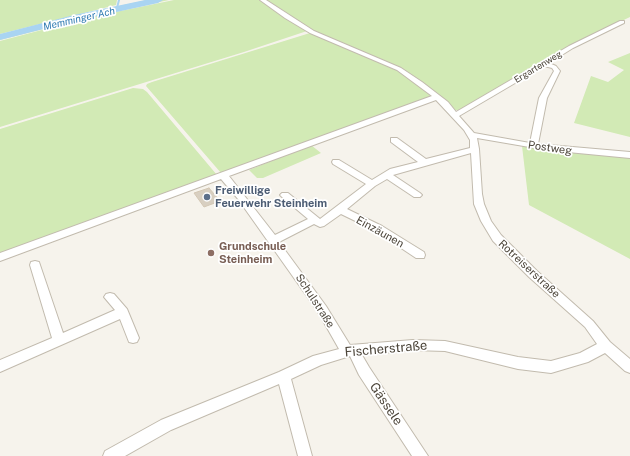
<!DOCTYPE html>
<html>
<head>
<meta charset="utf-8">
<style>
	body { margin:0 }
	canvas { display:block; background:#f6f3ec }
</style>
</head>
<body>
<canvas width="630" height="456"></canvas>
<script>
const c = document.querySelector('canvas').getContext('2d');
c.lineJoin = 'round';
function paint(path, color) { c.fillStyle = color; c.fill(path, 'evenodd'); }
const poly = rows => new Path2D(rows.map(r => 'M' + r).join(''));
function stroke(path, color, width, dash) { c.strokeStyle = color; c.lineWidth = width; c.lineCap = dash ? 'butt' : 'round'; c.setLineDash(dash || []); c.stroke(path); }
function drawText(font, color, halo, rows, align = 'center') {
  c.font = font + ' "Public Sans",sans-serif'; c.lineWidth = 3.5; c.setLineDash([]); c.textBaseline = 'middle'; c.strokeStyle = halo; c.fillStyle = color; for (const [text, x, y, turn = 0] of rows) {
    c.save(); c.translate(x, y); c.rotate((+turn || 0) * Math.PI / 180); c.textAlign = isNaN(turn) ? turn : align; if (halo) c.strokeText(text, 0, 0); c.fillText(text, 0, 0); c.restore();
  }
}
paint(poly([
	[0,0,117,0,116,5,0,34],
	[147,0,169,0,102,14,0,40,0,35,78,15],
	[174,0,261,0,307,31,244,52,0,127,0,41,91,17],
	[266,0,630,0,630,17,567,47,460,110,455,110,424,83,406,71,386,61,311,30],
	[310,33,395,69,429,93,430,96,428,98,221,173,146,86,147,84,152,82],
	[630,53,630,137,574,123,591,76,608,82,624,70,608,62],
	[133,88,143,89,147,92,217,175,0,255,0,129],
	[311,145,321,153,263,178,257,178,249,170],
	[522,146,575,153,630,157,630,259,529,205]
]), '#d2eab5');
stroke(poly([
	[117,8,119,0]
]), '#a9d4f2', 2);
paint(poly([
	[145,0,163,0,158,3,75,21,0,40,0,34,74,15,145,0]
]), '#a9d4f2');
const building = poly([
	[209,188,220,201,204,207,194,193,209,188]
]);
paint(building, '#d8cfc1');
stroke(building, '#d3c7b4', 1);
const street = poly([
	[260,0,266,0,314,31,401,68,422,82,448,102,456,112,569,46,620,21,624,21,624,23,573,48,549,63,556,66,560,71,547,98,538,144,630,152,630,158,547,150,477,138,479,149,482,194,484,204,491,221,501,235,537,271,593,321,610,342,630,359,630,373,625,371,605,353,588,362,551,373,518,369,445,351,413,350,362,355,369,367,428,456,412,456,359,375,350,356,321,365,291,379,312,456,298,456,279,384,171,430,125,456,103,456,105,451,161,420,279,372,313,356,339,349,318,312,289,271,238,199,221,179,0,261,0,253,432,96,397,70,310,33,285,18,260,0],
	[544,66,552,68,554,71,539,98,530,143,474,133,459,116,544,66],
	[436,100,464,130,470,140,470,148,426,159,397,138,391,138,391,142,418,162,390,169,372,180,339,160,333,160,332,162,333,164,366,184,320,219,288,193,282,193,280,195,282,197,308,219,275,235,229,176,436,100],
	[471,153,474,204,481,221,493,241,529,277,585,327,597,344,580,353,551,361,518,357,445,341,413,340,350,345,326,306,279,242,314,224,320,227,324,226,341,214,374,230,416,258,424,258,425,255,424,252,382,226,347,209,375,186,387,179,414,197,420,197,422,195,420,193,393,175,471,153],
	[35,261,39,262,40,265,63,333,115,310,104,297,106,294,110,293,114,294,127,309,139,338,137,342,133,343,129,342,120,319,0,372,0,360,52,338,30,265,31,262,35,261]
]);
stroke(street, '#c2bbae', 2);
paint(street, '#fff');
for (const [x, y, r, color] of [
	[207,197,4,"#5c6f8a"],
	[211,253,4,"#8d6e63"]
]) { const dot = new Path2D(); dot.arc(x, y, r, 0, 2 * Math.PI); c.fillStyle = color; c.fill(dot); stroke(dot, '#fff', 1.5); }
drawText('9px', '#4b4439', '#fff', [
	["Ergartenweg",538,67,-31]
]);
drawText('italic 10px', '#2e7ab2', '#fff', [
	["Memminger Ach",79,19,-13]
]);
drawText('11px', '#4b4439', '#fff', [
	["Postweg",550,148,8],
	["Einzäunen",380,232,29],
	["Rotreiserstraße",529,269,43],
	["Schulstraße",315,301,57]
]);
drawText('bold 11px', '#4e5e75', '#fff', [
	["Freiwillige",215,191],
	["Feuerwehr Steinheim",215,204]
], 'left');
drawText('bold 11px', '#785e54', '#fff', [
	["Grundschule",219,247],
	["Steinheim",219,260]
], 'left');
drawText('13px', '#4b4439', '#fff', [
	["Fischerstraße",386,349,-5],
	["Gässele",386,404,56]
]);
</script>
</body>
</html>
